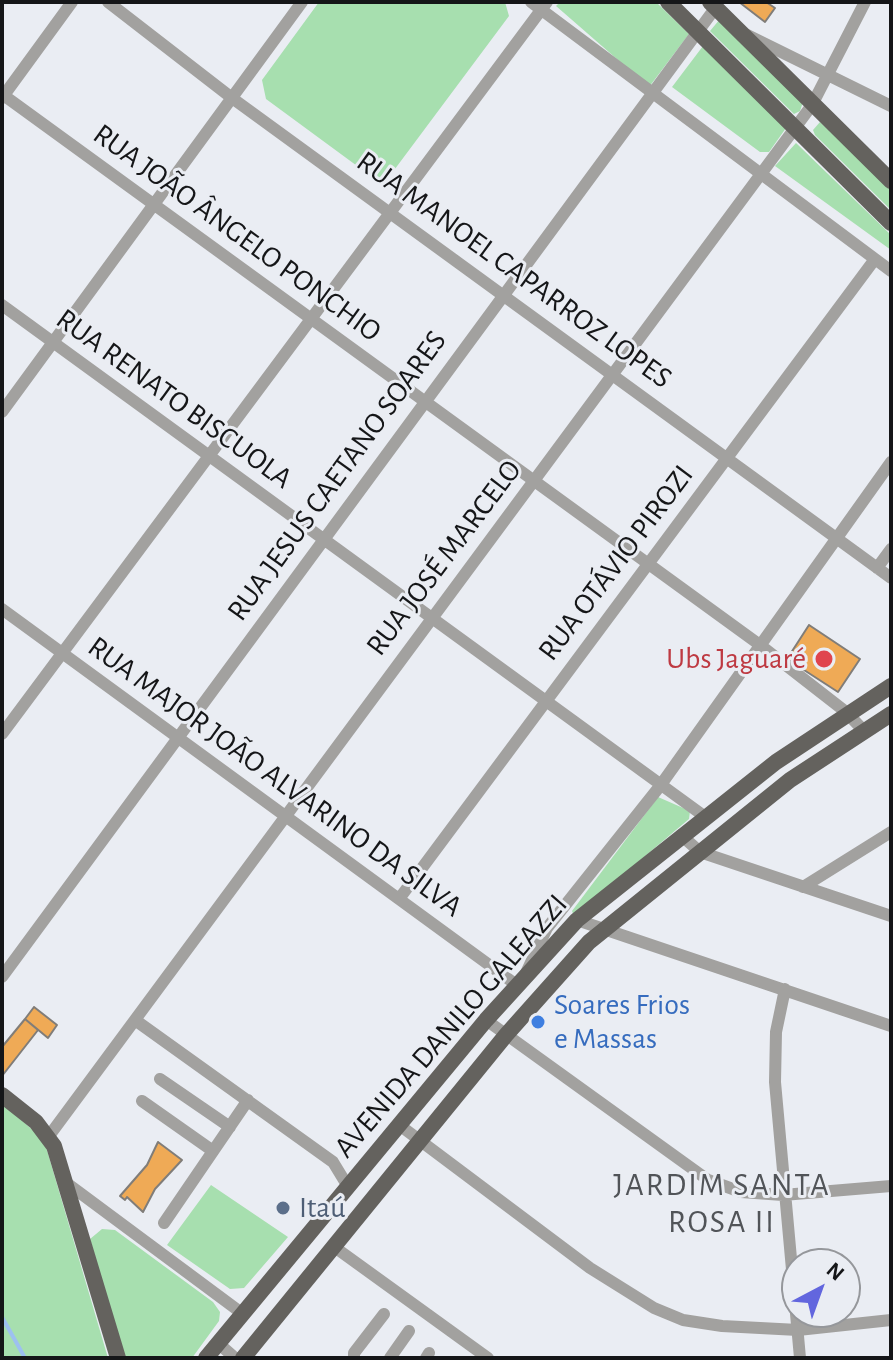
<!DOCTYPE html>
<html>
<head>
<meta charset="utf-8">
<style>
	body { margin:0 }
	#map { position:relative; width:893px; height:1360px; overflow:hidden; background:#eaedf3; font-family:"Alegreya Sans",sans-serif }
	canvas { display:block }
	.frame { position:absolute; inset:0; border:4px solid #151618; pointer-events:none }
	.north { position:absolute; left:781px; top:1248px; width:80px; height:80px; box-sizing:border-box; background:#eaedf3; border:2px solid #95979b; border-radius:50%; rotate:41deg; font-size:22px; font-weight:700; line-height:32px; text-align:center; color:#151618 }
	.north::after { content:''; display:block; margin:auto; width:28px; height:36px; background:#6266de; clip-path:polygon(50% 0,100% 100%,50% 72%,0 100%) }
</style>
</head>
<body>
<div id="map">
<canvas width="893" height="1360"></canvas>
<div class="frame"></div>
<div class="north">N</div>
</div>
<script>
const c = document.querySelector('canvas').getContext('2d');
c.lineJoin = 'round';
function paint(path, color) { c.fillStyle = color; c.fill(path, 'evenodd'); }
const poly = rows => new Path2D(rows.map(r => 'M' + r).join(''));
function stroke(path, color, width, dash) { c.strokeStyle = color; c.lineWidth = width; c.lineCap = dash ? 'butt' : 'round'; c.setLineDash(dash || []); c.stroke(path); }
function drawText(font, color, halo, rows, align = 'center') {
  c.font = font + ' "Alegreya Sans",sans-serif'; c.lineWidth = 6; c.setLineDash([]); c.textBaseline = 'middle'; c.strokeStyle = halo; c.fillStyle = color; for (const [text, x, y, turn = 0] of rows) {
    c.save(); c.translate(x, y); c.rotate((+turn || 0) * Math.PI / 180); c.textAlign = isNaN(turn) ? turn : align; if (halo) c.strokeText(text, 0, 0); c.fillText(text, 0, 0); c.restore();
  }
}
paint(poly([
	[319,2,505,2,509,16,383,185,266,99,262,80],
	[560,2,656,2,689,34,649,87,556,6],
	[720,19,803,102,800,111,794,114,710,31],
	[703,46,786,128,769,152,760,152,672,87],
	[820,122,891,188,891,210,815,135,813,130],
	[796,143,891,235,891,250,775,166],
	[658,797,690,811,689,819,574,916,572,911],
	[2,1103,44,1140,108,1358,2,1358],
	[211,1185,288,1237,244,1288,230,1289,167,1245],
	[102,1229,115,1230,213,1302,220,1312,219,1321,192,1358,124,1358,90,1239]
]), '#a7dfaf');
stroke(poly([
	[2,1317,25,1358]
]), '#9dc0f0', 4);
const building = poly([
	[739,2,766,2,775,8,765,22,739,2],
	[809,625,860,659,838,692,787,659,809,625],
	[34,1007,57,1025,48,1038,25,1019,34,1007],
	[25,1019,38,1030,2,1076,2,1047,25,1019],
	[158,1142,182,1160,155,1189,143,1212,127,1197,125,1200,120,1196,147,1165,158,1142]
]);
paint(building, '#efaa56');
stroke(building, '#807d79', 2);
stroke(poly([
	[108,2,232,98,891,578],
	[531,2,891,271],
	[747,35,891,106],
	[2,94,760,645,846,712,864,731],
	[2,98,72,2],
	[2,305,704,816],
	[2,412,302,2],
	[877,568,891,549],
	[2,609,518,986],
	[2,734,547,2],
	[681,835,700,852,891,916],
	[803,887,891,832],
	[399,899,875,259],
	[577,920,891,1026],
	[526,973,547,928,660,786,891,462],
	[2,977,716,7],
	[785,989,776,1032,775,1082,800,1358],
	[135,1020,333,1162,347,1185],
	[486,1020,708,1180,741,1192,783,1195,891,1186],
	[160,1079,230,1127],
	[142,1101,213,1151],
	[398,1124,590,1268,654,1308,683,1320,722,1326,798,1330,891,1320],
	[49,1136,812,105,865,2],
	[68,1184,243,1314],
	[164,1223,248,1100],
	[333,1246,488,1358],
	[218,1343,235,1358],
	[354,1358,354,1353,384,1314],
	[390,1358,409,1331],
	[426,1358,429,1353]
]), '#a2a19f', 12);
stroke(poly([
	[668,2,891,223],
	[710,2,891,181],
	[2,1095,36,1122,54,1146,118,1358],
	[206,1358,486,1020,577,920,776,762,891,686],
	[243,1358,506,1035,589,942,790,780,891,714]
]), '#64625e', 16);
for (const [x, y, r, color] of [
	[824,659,10,"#e0444e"],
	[538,1022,8,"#3f7fe0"],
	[283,1208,8,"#5c6f8a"]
]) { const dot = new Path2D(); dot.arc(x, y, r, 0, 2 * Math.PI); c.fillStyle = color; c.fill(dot); stroke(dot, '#eaedf3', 3); }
drawText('30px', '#151618', '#eaedf3', [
	["RUA JOÃO ÂNGELO PONCHIO",237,233,36],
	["RUA MANOEL CAPARROZ LOPES",514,270,36],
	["RUA RENATO BISCUOLA",174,399,36],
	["RUA JESUS CAETANO SOARES",337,476,-54],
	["RUA JOSÉ MARCELO",444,558,-53],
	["RUA OTÁVIO PIROZI",616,563,-53],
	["RUA MAJOR JOÃO ALVARINO DA SILVA",275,777,36],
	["AVENIDA DANILO GALEAZZI",451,1026,-49]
]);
drawText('30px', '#be3a42', '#eaedf3', [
	["Ubs Jaguaré",806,659]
], 'right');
drawText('30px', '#366cbe', '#eaedf3', [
	["Soares Frios",554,1005],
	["e Massas",554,1039]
], 'left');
drawText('30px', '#4e5e75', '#eaedf3', [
	["Itaú",299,1208]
], 'left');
c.letterSpacing = '2px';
drawText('32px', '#515458', '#eaedf3', [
	["JARDIM SANTA",722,1185],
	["ROSA II",722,1222]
]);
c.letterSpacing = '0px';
</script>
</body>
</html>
